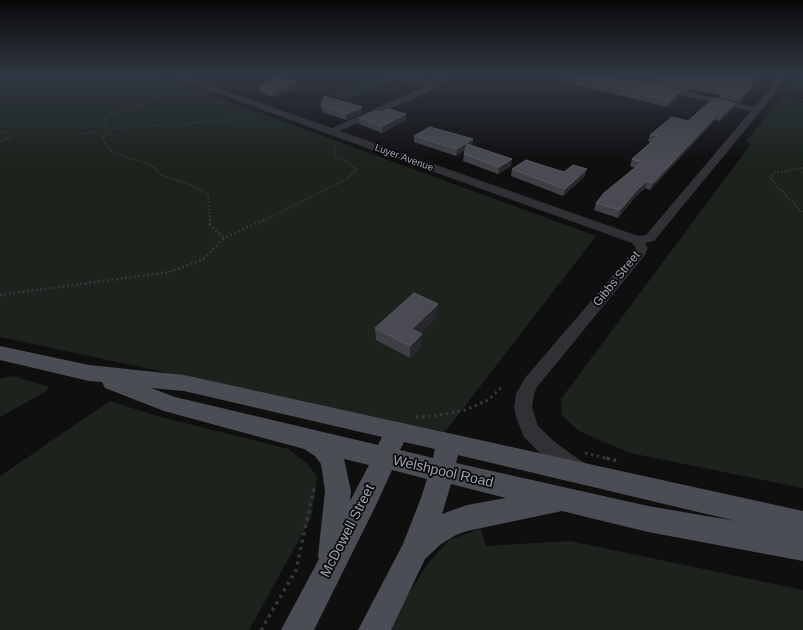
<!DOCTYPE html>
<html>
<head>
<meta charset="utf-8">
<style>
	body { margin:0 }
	canvas { display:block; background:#0f0f10 }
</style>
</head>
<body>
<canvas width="803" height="630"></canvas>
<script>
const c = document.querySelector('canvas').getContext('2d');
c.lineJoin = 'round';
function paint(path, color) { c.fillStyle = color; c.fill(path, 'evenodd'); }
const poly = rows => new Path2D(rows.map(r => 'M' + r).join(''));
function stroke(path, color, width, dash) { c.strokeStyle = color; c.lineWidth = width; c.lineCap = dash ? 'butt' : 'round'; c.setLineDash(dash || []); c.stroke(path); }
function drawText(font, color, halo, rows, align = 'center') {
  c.font = font + ' Arial,sans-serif'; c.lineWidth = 3.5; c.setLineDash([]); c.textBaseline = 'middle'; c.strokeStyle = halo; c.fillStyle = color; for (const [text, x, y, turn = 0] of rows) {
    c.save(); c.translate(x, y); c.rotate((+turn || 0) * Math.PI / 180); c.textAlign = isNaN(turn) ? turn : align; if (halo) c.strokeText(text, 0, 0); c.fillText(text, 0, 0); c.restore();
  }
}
paint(poly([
	[0,74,153,74,596,236,445,432,0,337],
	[387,74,430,74,420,80,396,80,346,100,330,95],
	[796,74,803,74,803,89,786,86],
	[781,98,803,102,803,488,630,453,579,431,562,415,561,399,751,144,746,142],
	[13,376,49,387,45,392,0,417,0,379],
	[110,401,157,416,288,449,310,466,317,478,311,518,249,630,0,630,0,476],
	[481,529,486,546,570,541,803,590,803,630,390,630,399,609,429,562,449,540]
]), '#1b231c');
stroke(poly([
	[132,74,161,82,170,88,141,106,118,111,105,117,104,126,114,129,245,119,253,115],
	[0,78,13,74],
	[782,97,803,100],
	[0,132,21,134,78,134,112,130],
	[8,138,20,134],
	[103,138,114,129]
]), '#36373d', 1.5, [1, 1.5]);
stroke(poly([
	[104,137,102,139,110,150,130,159,150,164,161,175,189,184,208,194,210,220],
	[0,141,11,137],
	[803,168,775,173,771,176,771,179,776,185,803,213],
	[264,220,345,180,356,170,349,162,336,158,334,150,336,145]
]), '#36373d', 2, [1.5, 2]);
stroke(poly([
	[210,219,210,225,224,238,266,219],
	[0,295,169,272,202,260,224,238]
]), '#36373d', 2.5, [2, 2.5]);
stroke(poly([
	[416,417,435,416,465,410,488,400,503,386],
	[585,453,610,459]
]), '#36373d', 3, [2.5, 3.5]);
stroke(poly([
	[606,458,618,461],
	[261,630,296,570,314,488,318,486]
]), '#36373d', 3.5, [3, 4.5]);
paint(poly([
	[167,74,177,74,332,128,428,85,383,77,380,77,380,74,433,81,440,74,447,74,438,86,430,91,340,131,638,236,646,235,751,111,662,91,658,89,601,76,598,74,610,74,671,87,675,89,755,107,781,74,788,74,773,96,654,241,645,243,648,248,645,255,537,387,534,394,532,407,538,426,556,443,584,463,587,469,584,475,577,478,570,475,542,455,524,437,516,417,514,407,516,394,525,378,634,251,636,248,632,243,328,134,167,74]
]), '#303035');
paint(poly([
	[0,346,89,365,184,375,803,511,803,561,648,532,562,511,467,531,456,535,441,544,425,559,391,630,358,630,403,544,421,498,427,479,392,470,377,503,314,630,281,630,319,559,318,556,325,491,321,464,315,456,304,449,164,411,105,388,102,382,89,381,0,360,0,346],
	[151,388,184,391,382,437,378,445,175,397,151,388],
	[404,442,435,449,433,458,400,450,404,442],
	[458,455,736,521,648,506,456,463,458,455],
	[344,459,369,465,350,501,351,491,344,459],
	[451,484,506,498,467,505,442,514,451,484]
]), '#4b4d55');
paint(poly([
	[559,74,679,97,667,107,558,80],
	[605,74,762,74,753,82,748,94,740,102,719,98,720,95,689,89,686,91],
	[297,82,298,88,274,97,259,92,258,87],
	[735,103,733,109,720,121,715,120,650,190,645,188,635,197,618,218,594,210,596,203,635,168,630,166,632,159,651,142,648,141,650,135,688,121],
	[321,106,362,107,362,113,346,120,322,112],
	[359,118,406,120,382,133,359,124],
	[414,136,473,139,472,145,511,166,498,174,463,161,464,154,465,150,456,156,414,142],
	[512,169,564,172,585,176,563,196,511,176],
	[437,316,420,333,421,346,410,358,376,340,375,328]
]), '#3f4046');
paint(poly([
	[758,74,762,74,748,87,750,81],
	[297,82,298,88,274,97,273,91],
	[754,82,748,94,740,102,742,96],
	[691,83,689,89,686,91,688,85],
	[681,91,679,97,667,107,669,101],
	[735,103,733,109,720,121,722,115],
	[362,107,362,113,346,120,346,114],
	[406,114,406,120,382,133,382,126],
	[718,114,715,120,650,190,653,183],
	[473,139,472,145,456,156,457,149],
	[512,159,511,166,498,174,499,167],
	[587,169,585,176,563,196,565,189],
	[647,181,645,188,635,197,618,218,620,210,637,190],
	[438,304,437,316,412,341,412,329],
	[422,334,421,346,410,358,410,346]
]), '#28282c');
const building = poly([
	[559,74,600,74,681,91,669,101,559,74],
	[633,74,758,74,750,81,754,82,748,88,750,88,742,96,721,92,724,90,691,83,688,85,633,74],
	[275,76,297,82,273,91,258,87,275,76],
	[324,96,362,107,346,114,321,106,324,96],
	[714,98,735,103,722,115,718,114,653,183,647,181,637,190,620,210,596,203,604,193,642,162,632,159,658,136,650,135,672,117,688,121,714,98],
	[388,109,406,114,382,126,359,118,376,111,381,112,388,109],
	[430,127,473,139,457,149,414,136,430,127],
	[467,144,512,159,499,167,464,154,467,144],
	[526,160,564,172,573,165,587,169,565,189,512,169,526,160],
	[414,293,438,304,412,329,422,334,410,346,375,328,414,293]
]);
paint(building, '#4a4b52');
stroke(building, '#575961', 1);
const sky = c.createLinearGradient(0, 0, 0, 162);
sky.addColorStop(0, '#080809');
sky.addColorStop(0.46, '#313742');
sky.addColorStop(1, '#31374200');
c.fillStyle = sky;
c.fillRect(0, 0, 803, 162);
drawText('10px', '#9fa4b2', '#0a0a0b', [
	["Luyer Avenue",404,158,20]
]);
drawText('12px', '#9fa4b2', '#0a0a0b', [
	["Gibbs Street",617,279,-51]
]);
drawText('14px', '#9fa4b2', '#0a0a0b', [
	["Welshpool Road",443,472,13],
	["McDowell Street",348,531,-63]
]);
</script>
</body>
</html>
